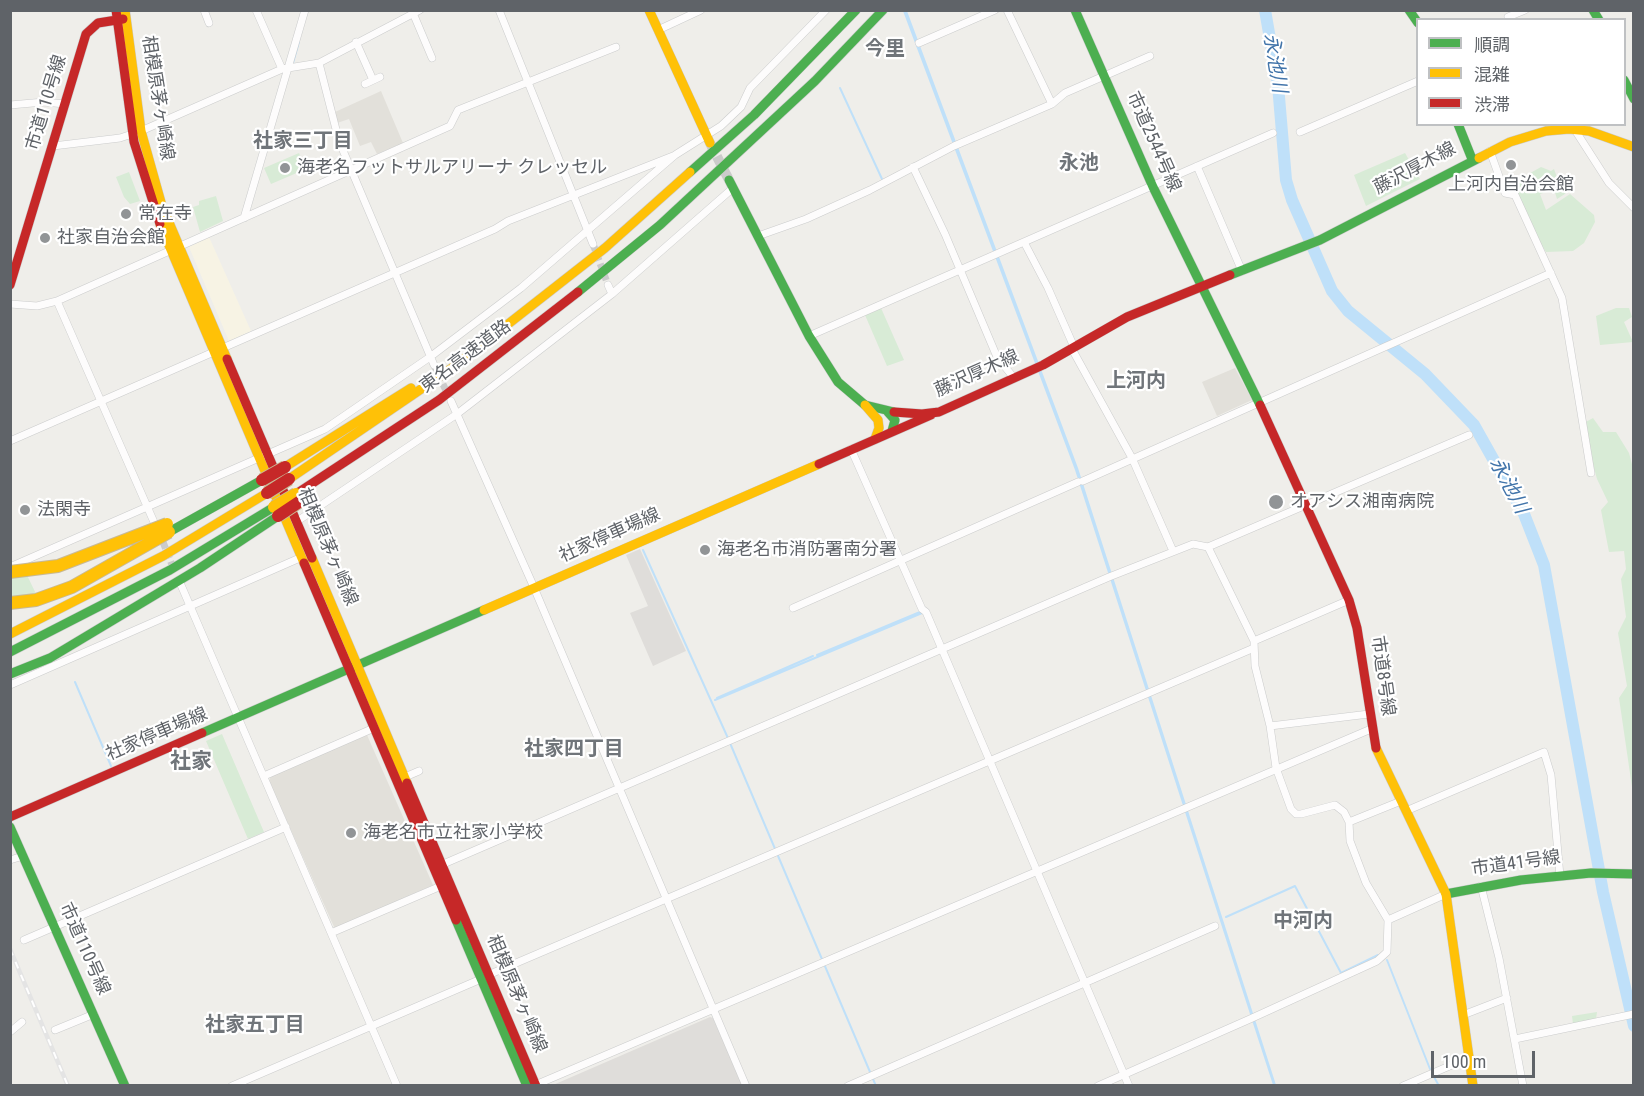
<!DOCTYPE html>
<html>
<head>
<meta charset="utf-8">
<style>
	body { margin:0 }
	#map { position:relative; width:1644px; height:1096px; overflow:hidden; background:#efeeea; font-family:"Roboto Condensed","Noto Sans JP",sans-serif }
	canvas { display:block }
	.frame { position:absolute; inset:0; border:12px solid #5f6368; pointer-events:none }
	.legend { position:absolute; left:1416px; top:18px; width:210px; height:108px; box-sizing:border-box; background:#fff; border:2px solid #bfc1c3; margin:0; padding:8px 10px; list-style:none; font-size:18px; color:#5f6368 }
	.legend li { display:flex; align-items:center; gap:12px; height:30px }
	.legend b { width:30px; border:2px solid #bfc1c3 }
	.scale { position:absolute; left:1431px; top:1051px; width:104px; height:27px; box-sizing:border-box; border:3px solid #5f6368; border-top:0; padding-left:8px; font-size:18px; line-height:21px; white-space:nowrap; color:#5f6368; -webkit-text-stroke:4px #fff; paint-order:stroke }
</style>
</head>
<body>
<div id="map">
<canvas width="1644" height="1096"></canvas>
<div class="frame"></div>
<ul class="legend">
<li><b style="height:8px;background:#4caf50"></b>順調</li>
<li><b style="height:8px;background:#ffc107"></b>混雑</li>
<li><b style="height:8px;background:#c62828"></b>渋滞</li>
</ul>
<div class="scale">100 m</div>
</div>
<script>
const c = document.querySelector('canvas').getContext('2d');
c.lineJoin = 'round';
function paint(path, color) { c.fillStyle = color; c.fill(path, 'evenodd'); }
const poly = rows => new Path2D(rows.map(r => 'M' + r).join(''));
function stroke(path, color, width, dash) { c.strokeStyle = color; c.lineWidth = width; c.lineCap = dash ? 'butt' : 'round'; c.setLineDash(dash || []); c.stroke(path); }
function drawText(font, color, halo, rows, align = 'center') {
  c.font = font + ' "Roboto Condensed","Noto Sans JP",sans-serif'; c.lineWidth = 4.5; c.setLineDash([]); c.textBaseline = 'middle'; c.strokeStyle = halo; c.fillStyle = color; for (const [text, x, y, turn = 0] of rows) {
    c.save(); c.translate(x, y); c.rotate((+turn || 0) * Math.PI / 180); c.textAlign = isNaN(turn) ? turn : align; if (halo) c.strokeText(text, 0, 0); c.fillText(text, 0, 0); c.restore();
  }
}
paint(poly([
	[209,237,251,331,229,341,189,247]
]), '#f7f3e4');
paint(poly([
	[640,549,686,651,653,666,630,613,648,606,626,555],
	[710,1017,713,1018,742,1085,553,1085]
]), '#dfddda');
paint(poly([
	[381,91,403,143,377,154,371,142,360,146,349,119,337,123,335,112],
	[1235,368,1252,400,1217,416,1202,382],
	[367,735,433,885,335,929,269,781,271,776]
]), '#e2e0da');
paint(poly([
	[299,153,306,169,271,184,264,168],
	[1405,153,1420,179,1366,206,1354,175],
	[1541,167,1551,171,1554,169,1560,186,1568,192,1557,199,1554,189,1540,194,1546,210,1570,194,1594,215,1595,222,1584,243,1573,251,1546,252,1508,191,1516,181],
	[129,172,140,201,130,204,124,197,116,177],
	[216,196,223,221,200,232,193,207,199,205,199,201],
	[881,308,904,360,887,366,865,315],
	[1616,308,1629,308,1632,317,1624,322,1633,342,1600,345,1596,316],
	[1593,418,1603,432,1616,432,1629,453,1633,468,1633,794,1619,698,1627,686,1618,633,1626,617,1621,579,1626,569,1624,551,1609,552,1601,510,1608,502,1597,479,1582,424],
	[10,571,25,571,38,598,11,610],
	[222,734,264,832,248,839,206,741],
	[1597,1012,1596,1019,1573,1024,1572,1016]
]), '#d8ebd6');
paint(poly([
	[903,11,907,11,1078,468,1276,1085,1273,1085,1250,1014,1075,470]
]), '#bfe0f9');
stroke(poly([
	[293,63,299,42],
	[840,88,882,179],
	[643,550,727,736,876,1086],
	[817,655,920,612],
	[75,682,111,766],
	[717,698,813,656],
	[715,700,922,613],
	[1226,917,1295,886,1341,973,1378,955],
	[1387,960,1430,1069],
	[1433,1075,1439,1086]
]), '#bfe0f9', 2);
stroke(poly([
	[1265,10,1278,85,1286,180,1292,200,1332,291,1348,311,1425,374,1474,425,1524,514,1544,565,1603,892,1634,1026]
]), '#bfe0f9', 12);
stroke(poly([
	[593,244,608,285],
	[434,365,448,395],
	[163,542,174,570]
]), '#cbcbca', 7, [7, 3.5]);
stroke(poly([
	[710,143,729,180]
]), '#cbcbca', 10, [10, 5]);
const street = poly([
	[204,10,209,23],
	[256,10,282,69],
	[499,10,593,244],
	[1007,10,1052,104],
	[413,13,432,58],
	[1508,17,1525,10],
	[658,30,701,10],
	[356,42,373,80],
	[919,43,995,10],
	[319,63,339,141,434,365],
	[365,84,380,77],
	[10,105,44,102,65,104],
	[1575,130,1609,183,1634,208],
	[1300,132,1418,81],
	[53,146,120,138,141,131,282,69,319,63,420,10],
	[1490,151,1505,193,1515,195,1562,298,1591,473],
	[1197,166,1242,271],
	[913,167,945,234,997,357,1014,378],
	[244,218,305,10],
	[758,236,806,219,870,190,954,146,1052,104,1065,93,1150,56],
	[1024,242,1048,288,1074,347],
	[608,285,612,294],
	[57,301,157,529],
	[10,304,37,306,57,301,450,126,458,110,616,47],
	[809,336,1273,133],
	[1072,349,1132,458,1173,551],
	[451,401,532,583,746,1086],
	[10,441,495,229,508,221,673,156],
	[851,449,922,609,926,612,1129,1086],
	[1083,481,1551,273],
	[296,522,457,414,612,294,733,188],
	[10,567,325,429,430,357,521,288,675,155,721,126,741,107,750,88,826,10],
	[181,585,397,1086],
	[793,608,1078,482],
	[1254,641,1349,600],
	[10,685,302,557],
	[1270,726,1369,714],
	[264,776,374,728],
	[405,777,419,771],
	[1406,811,1544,752,1551,775,1560,876],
	[1349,822,1401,801],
	[10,860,23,856],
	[441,865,1109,577,1193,544,1208,547,1469,435],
	[1481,886,1499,958,1523,1086],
	[1388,920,1446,894],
	[331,933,441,886],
	[24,940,286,827],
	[488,975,1254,648],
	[1463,1015,1507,998],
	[55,1030,94,1014],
	[10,1032,22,1022],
	[1515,1039,1634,1014],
	[232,1086,481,979],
	[533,1086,1371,729],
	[848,1086,1215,926],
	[1098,1086,1250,1019,1377,961,1387,952,1388,920,1366,883,1350,841,1349,822,1344,812,1335,805,1301,814,1296,814,1291,809,1276,768,1270,726,1255,666,1254,641,1208,547],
	[1403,1086,1468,1058]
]);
const fast = poly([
	[1075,10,1153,187,1260,405],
	[1409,10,1418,23],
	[1593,10,1599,20],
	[1624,80,1634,99],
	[1458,124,1472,159],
	[690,172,754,115,856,10],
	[729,180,809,336,838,382,865,405,894,412],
	[1230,275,1320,240,1479,158],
	[578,292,660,225,815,81,883,10],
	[887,411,895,420,892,431],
	[169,532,262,480],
	[10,652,170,570,274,507],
	[10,674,50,658,200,568,278,516],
	[202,733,484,610],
	[10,827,125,1086],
	[1446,894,1521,880,1591,873,1634,874],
	[456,920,527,1086]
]);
const slow = poly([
	[125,10,141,131,162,206,227,359],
	[649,10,710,143],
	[1479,158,1510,142,1546,131,1569,129,1589,131,1634,147],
	[160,224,304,563],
	[865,405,878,420,879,428,875,439],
	[285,467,411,388],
	[289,479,452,368,605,248,690,172],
	[312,558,407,783],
	[484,610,819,464],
	[10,634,163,556,267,493],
	[1376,748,1446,894,1473,1086]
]);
const jam = poly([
	[116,10,134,142,160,224],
	[10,285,86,34,98,23,123,19],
	[227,359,312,558],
	[1260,405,1349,600,1357,628,1376,748],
	[894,412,922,414,939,412,1043,365,1127,317,1230,275],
	[819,464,931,415],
	[296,494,439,400,578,292],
	[304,563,456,920],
	[407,783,536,1086],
	[10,817,202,733]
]);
stroke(street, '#cbcccc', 8);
stroke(fast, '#cacacb', 10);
stroke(slow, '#cacacb', 10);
stroke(jam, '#cacacb', 10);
stroke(street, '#fdfcfc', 7);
stroke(fast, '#4caf50', 9);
stroke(slow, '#ffc107', 9);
stroke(jam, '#c62828', 9);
const rail = poly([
	[10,949,68,1086]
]);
stroke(rail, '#e4e4e4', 4.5);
stroke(rail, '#fff', 2, [7]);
const slowBridge = poly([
	[274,507,296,494],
	[10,572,58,566,167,524],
	[10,603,36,600,72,587,169,532]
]);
const jamBridge = poly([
	[262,480,285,467],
	[267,493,289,479],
	[278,516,299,502]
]);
stroke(slowBridge, '#c8b996', 14, []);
stroke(jamBridge, '#c8b996', 14, []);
stroke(slowBridge, '#ffc107', 12);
stroke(jamBridge, '#c62828', 12);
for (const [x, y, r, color] of [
	[1511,165,6,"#919496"],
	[285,168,6,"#919496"],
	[126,214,6,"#919496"],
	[45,238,6,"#919496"],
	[1276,502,8,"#919496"],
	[25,510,6,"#919496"],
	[705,550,6,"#919496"],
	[351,833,6,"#919496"]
]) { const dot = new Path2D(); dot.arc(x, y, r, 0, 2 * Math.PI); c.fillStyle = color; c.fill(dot); stroke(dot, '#fff', 2); }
drawText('18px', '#5f6368', '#fff', [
	["相模原茅ヶ崎線",157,98,81],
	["市道110号線",47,103,-73],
	["市道2544号線",1153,142,66],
	["藤沢厚木線",1415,169,-28],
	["東名高速道路",466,357,-37],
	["藤沢厚木線",977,374,-24],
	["社家停車場線",610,536,-24],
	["相模原茅ヶ崎線",327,547,67],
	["市道8号線",1382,676,82],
	["社家停車場線",157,735,-23],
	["市道41号線",1516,864,-8],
	["市道110号線",84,949,66],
	["相模原茅ヶ崎線",516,994,67]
]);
drawText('18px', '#5f6368', '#fff', [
	["海老名フットサルアリーナ クレッセル",297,168],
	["上河内自治会館",1511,185,"center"],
	["常在寺",138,214],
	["社家自治会館",57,238],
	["オアシス湘南病院",1290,502],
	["法閑寺",37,510],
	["海老名市消防署南分署",717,550],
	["海老名市立社家小学校",363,833]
], 'left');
drawText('bold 20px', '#70757a', '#fff', [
	["今里",885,50],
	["社家三丁目",303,142],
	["永池",1079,164],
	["上河内",1136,382],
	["社家四丁目",574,750],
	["中河内",1303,922],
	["社家五丁目",255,1026]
]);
drawText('italic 20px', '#4174aa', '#fff', [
	["永池川",1274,63,81],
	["永池川",1508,486,62]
]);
drawText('bold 21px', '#70757a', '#fff', [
	["社家",191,763]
]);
</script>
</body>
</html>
